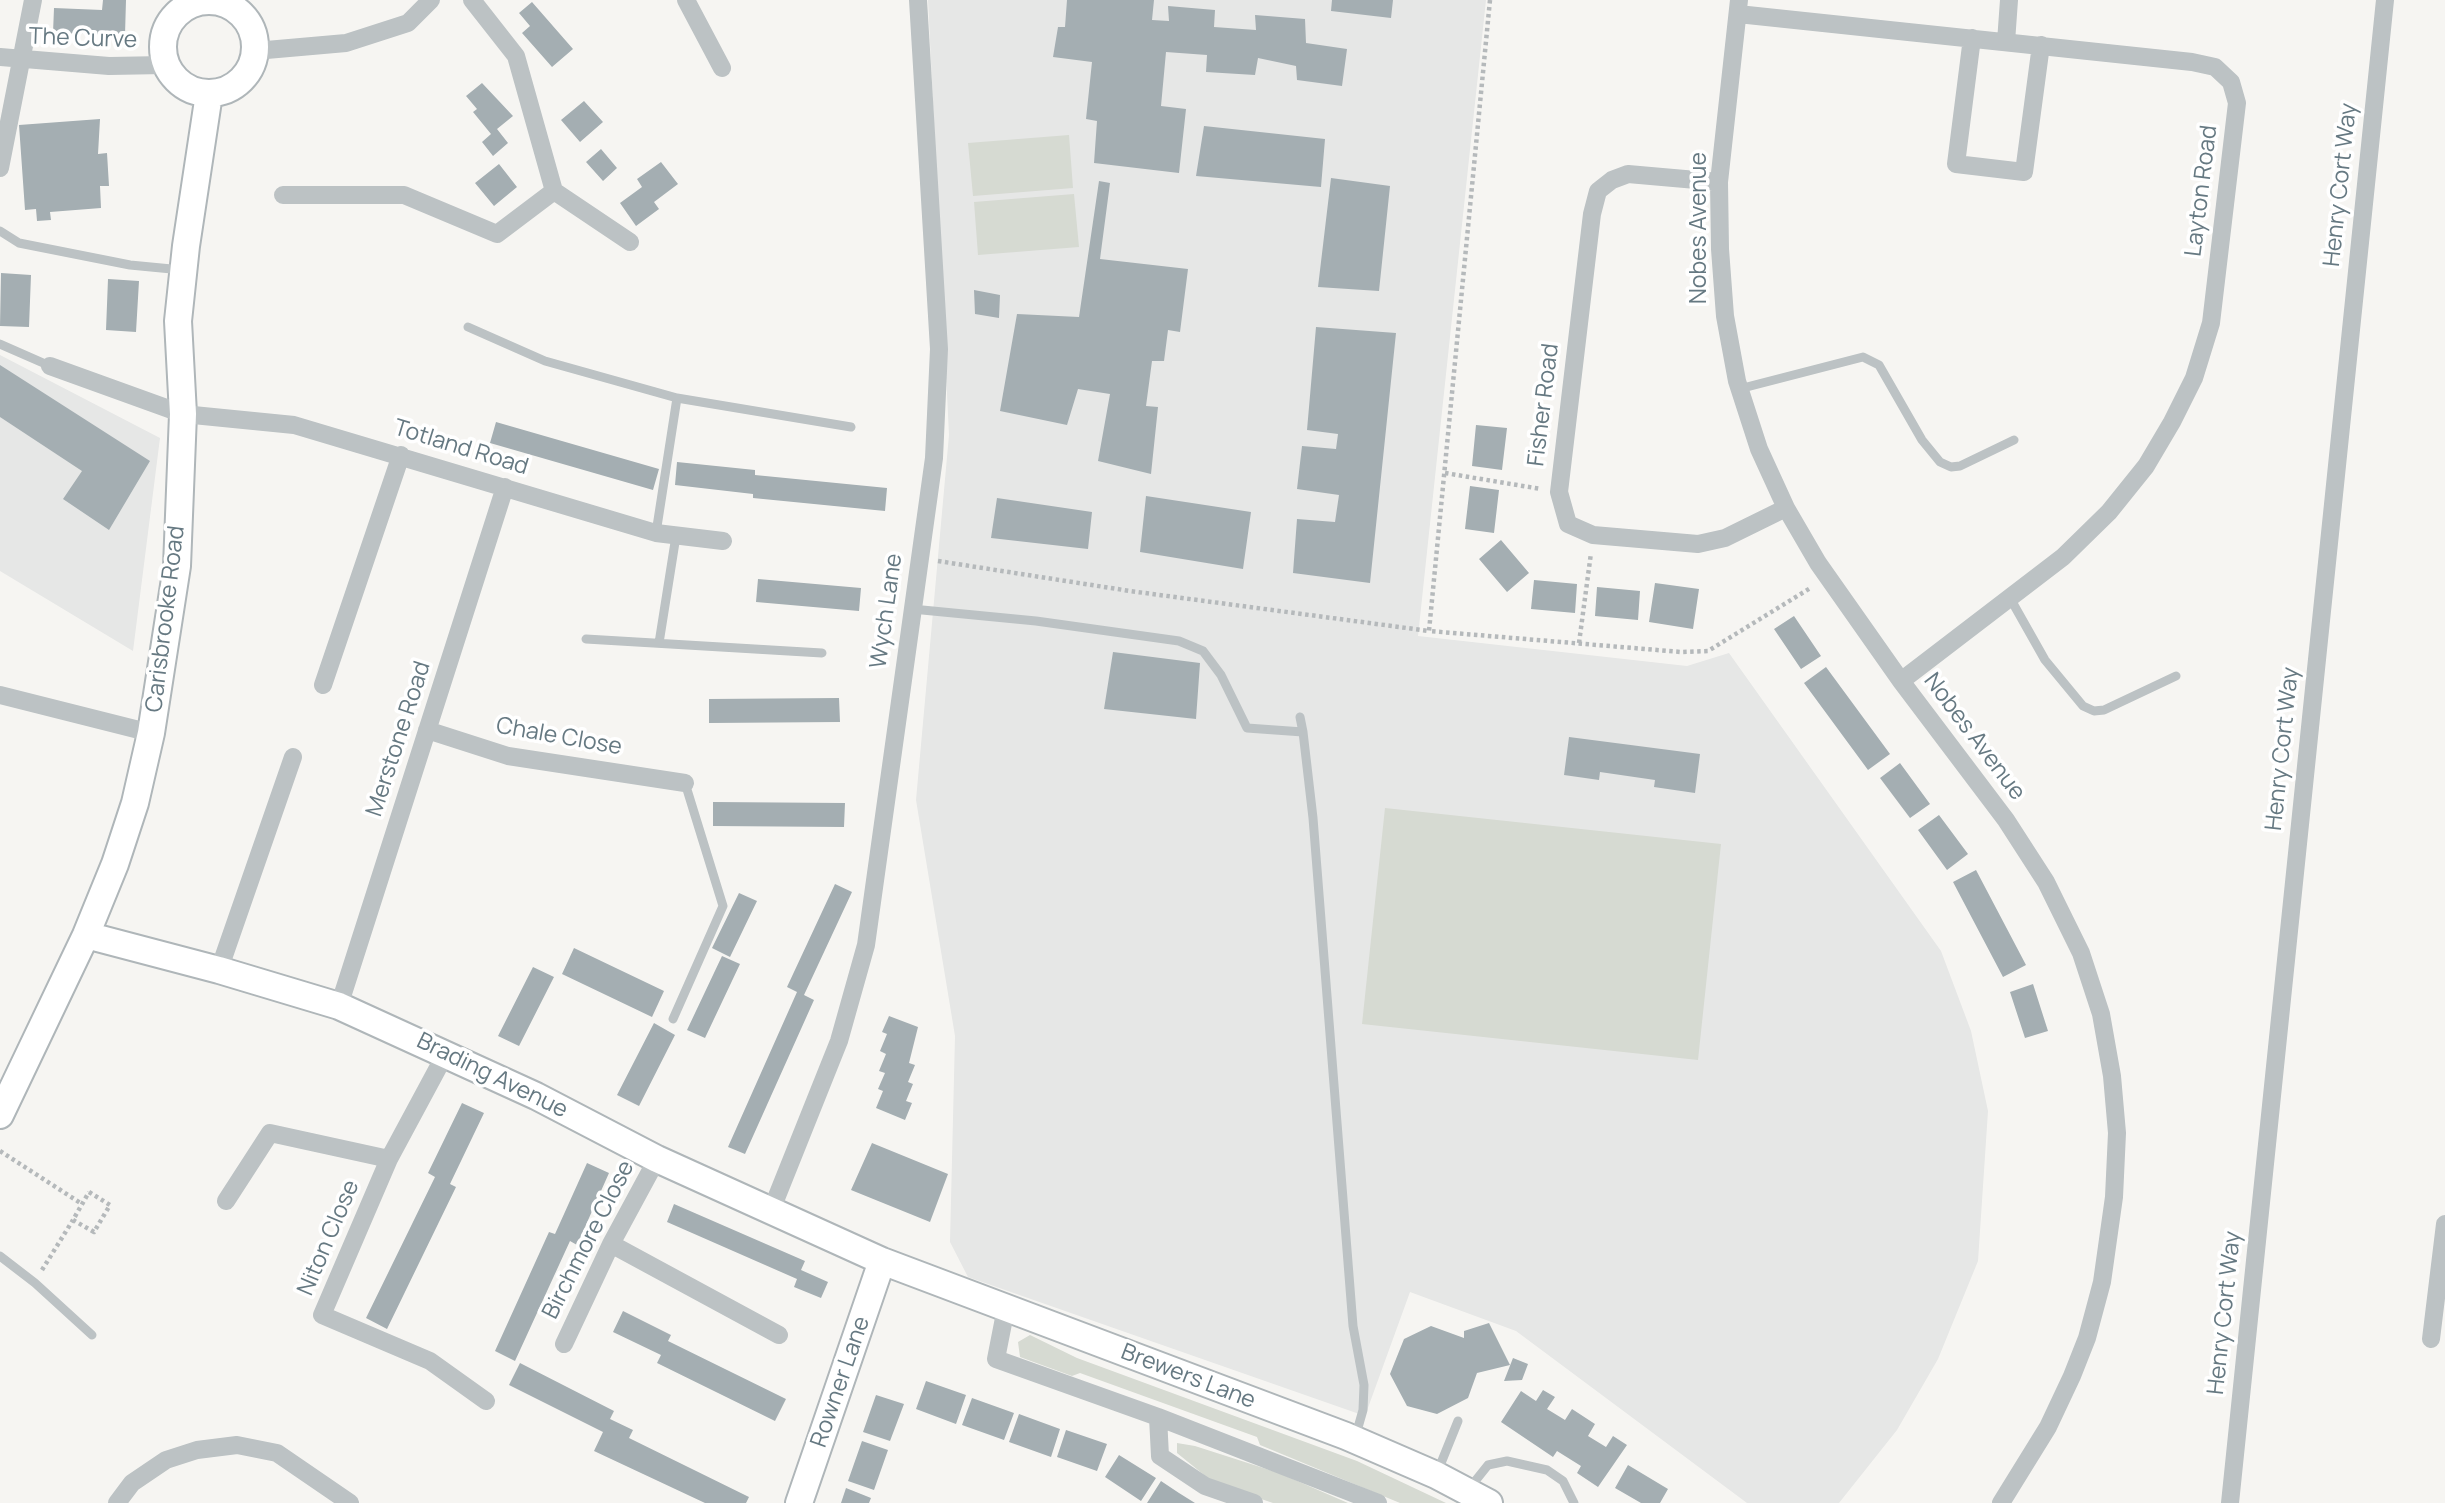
<!DOCTYPE html>
<html>
<head>
<meta charset="utf-8">
<style>
	body { margin:0 }
	canvas { display:block; background:#f6f5f2 }
</style>
</head>
<body>
<canvas width="2445" height="1503"></canvas>
<script>
const c = document.querySelector('canvas').getContext('2d');
c.lineJoin = 'round';
function paint(path, color) { c.fillStyle = color; c.fill(path, 'evenodd'); }
const poly = rows => new Path2D(rows.map(r => 'M' + r).join(''));
function stroke(path, color, width, dash) { c.strokeStyle = color; c.lineWidth = width; c.lineCap = dash ? 'butt' : 'round'; c.setLineDash(dash || []); c.stroke(path); }
function drawText(font, color, halo, rows, align = 'center') {
  c.font = font + ' Manrope,sans-serif'; c.lineWidth = 7; c.setLineDash([]); c.textBaseline = 'middle'; c.strokeStyle = halo; c.fillStyle = color; for (const [text, x, y, turn = 0] of rows) {
    c.save(); c.translate(x, y); c.rotate((+turn || 0) * Math.PI / 180); c.textAlign = isNaN(turn) ? turn : align; if (halo) c.strokeText(text, 0, 0); c.fillText(text, 0, 0); c.restore();
  }
}
paint(poly([
	[928,0,1486,0,1418,636,1687,666,1729,653,1941,951,1971,1031,1988,1111,1978,1261,1938,1359,1897,1430,1839,1503,1747,1503,1516,1331,1410,1292,1365,1416,968,1277,950,1242,955,1036,916,800,949,435],
	[0,355,160,438,133,651,0,571]
]), '#e6e7e6');
paint(poly([
	[1069,135,1073,188,973,196,968,143],
	[1074,194,1079,247,978,255,974,202],
	[1385,808,1721,844,1698,1060,1362,1024],
	[1030,1335,1077,1358,1357,1461,1446,1503,1400,1503,1260,1445,1257,1437,1080,1373,1072,1376,1020,1357,1018,1342],
	[1177,1443,1195,1446,1279,1473,1348,1503,1273,1503,1214,1483,1177,1453]
]), '#d6dad2');
paint(poly([
	[103,0,126,0,125,35,53,33,54,8,102,10],
	[1067,0,1154,0,1152,20,1169,21,1168,6,1215,10,1214,27,1256,30,1255,15,1305,19,1306,43,1347,49,1342,86,1297,80,1296,66,1258,58,1255,75,1206,72,1207,55,1166,52,1161,106,1186,109,1179,173,1094,163,1097,121,1086,119,1092,62,1053,57,1058,27,1065,27],
	[1332,0,1393,0,1391,18,1331,11],
	[532,2,573,49,552,67,522,33,530,26,519,13],
	[482,83,513,116,497,129,508,143,493,156,482,142,491,134,473,112,477,109,466,96],
	[584,101,603,122,580,142,561,120],
	[100,119,98,154,107,153,109,186,100,186,101,208,50,212,51,220,37,221,36,209,25,210,19,125],
	[1204,126,1325,139,1321,187,1196,176],
	[601,149,617,168,603,181,586,162],
	[661,162,678,184,654,202,659,209,636,226,620,203,642,187,637,179],
	[499,164,517,187,494,206,475,183],
	[1331,178,1390,186,1379,291,1318,287],
	[1099,181,1110,183,1100,259,1188,269,1180,332,1168,330,1164,361,1152,361,1146,406,1158,407,1151,474,1098,461,1110,394,1078,389,1067,425,1000,411,1017,314,1079,317],
	[1,273,31,275,29,327,0,326],
	[108,279,139,281,136,332,106,330],
	[974,290,1000,295,999,318,975,314],
	[1316,327,1396,333,1370,583,1293,573,1297,519,1335,522,1339,495,1297,489,1302,446,1336,449,1338,434,1307,430],
	[0,365,150,461,109,530,63,499,82,471,0,417],
	[496,422,659,469,653,490,490,443],
	[1476,425,1507,428,1502,470,1472,466],
	[677,462,755,470,755,475,887,488,885,511,753,498,753,494,675,485],
	[1470,486,1499,490,1494,533,1465,529],
	[1146,496,1251,512,1243,569,1140,552],
	[997,498,1092,512,1088,549,991,538],
	[1501,540,1529,573,1507,592,1479,559],
	[758,579,861,588,859,611,756,602],
	[1534,580,1577,584,1575,613,1531,609],
	[1655,583,1699,589,1693,629,1649,622],
	[1597,587,1640,591,1638,620,1595,616],
	[1794,616,1821,656,1801,669,1774,629],
	[1113,652,1200,663,1196,719,1104,709],
	[1826,667,1890,754,1868,770,1804,683],
	[839,698,840,722,709,723,709,699],
	[1569,737,1700,754,1695,793,1654,787,1655,780,1600,772,1599,780,1564,775],
	[1900,763,1930,804,1910,818,1880,778],
	[713,802,845,803,844,827,713,826],
	[1939,815,1968,854,1947,870,1918,830],
	[1976,870,2026,965,2003,977,1953,882],
	[835,884,852,892,804,995,814,1000,745,1154,728,1147,797,992,787,987],
	[739,893,757,901,730,957,712,948],
	[574,948,664,991,652,1017,562,974],
	[722,956,740,964,705,1038,687,1030],
	[533,967,554,977,519,1046,498,1036],
	[2033,984,2048,1031,2025,1038,2010,992],
	[889,1016,918,1027,909,1063,915,1065,908,1082,913,1084,906,1101,912,1103,905,1120,876,1108,883,1091,878,1089,885,1073,879,1071,886,1054,880,1051,887,1034,882,1032],
	[654,1023,675,1035,639,1106,617,1095],
	[462,1103,484,1113,450,1184,456,1187,387,1329,366,1318,435,1177,428,1173],
	[872,1143,948,1174,930,1222,851,1190],
	[587,1163,609,1173,577,1245,570,1241,515,1361,495,1351,549,1232,555,1234],
	[674,1204,805,1261,801,1270,828,1282,821,1298,794,1287,797,1279,667,1222],
	[623,1311,671,1335,668,1341,786,1399,775,1421,657,1363,661,1355,613,1332],
	[1489,1323,1510,1365,1477,1373,1468,1398,1437,1414,1407,1406,1390,1374,1404,1339,1431,1326,1464,1338,1464,1331],
	[1513,1358,1528,1364,1522,1380,1504,1381],
	[520,1363,614,1411,610,1419,633,1430,629,1438,749,1497,746,1503,705,1503,594,1451,603,1432,509,1385],
	[926,1381,966,1395,956,1424,916,1409],
	[1543,1390,1555,1397,1547,1409,1565,1420,1572,1409,1595,1424,1588,1436,1606,1447,1613,1436,1627,1445,1598,1487,1577,1473,1581,1466,1557,1451,1553,1457,1501,1422,1521,1391,1536,1401],
	[876,1395,904,1404,890,1441,863,1432],
	[972,1398,1014,1413,1004,1440,962,1425],
	[1019,1414,1060,1429,1051,1457,1009,1442],
	[1066,1430,1107,1444,1097,1471,1057,1457],
	[862,1441,888,1450,874,1490,848,1481],
	[1119,1455,1156,1478,1141,1501,1105,1477],
	[1628,1465,1668,1489,1660,1503,1641,1503,1615,1488],
	[1161,1481,1179,1493,1195,1503,1147,1503],
	[846,1488,871,1498,869,1503,841,1503]
]), '#a4aeb2');
const secondary = poly([
	'163 47a46 46 0 1 1 92 0a46 46 0 1 1-92 0Z',
	[86,935,219,970,339,1006,536,1096,657,1159,882,1261,1346,1436,1436,1475,1489,1503],
	[0,1115,86,935,115,864,135,803,151,733,177,566,183,414,178,321,186,246,209,94],
	[799,1503,882,1261]
]);
stroke(secondary, '#afb6b9', 30);
stroke(poly([
	[1490,0,1429,631,1681,652,1708,651,1812,587],
	[1445,473,1541,489],
	[938,561,1130,591,1429,631],
	[1579,643,1591,553],
	[0,1151,82,1204],
	[89,1192,110,1205,94,1232,73,1220,89,1192],
	[42,1270,73,1220]
]), '#b5b9bb', 4.5, [3.5, 3.5]);
stroke(poly([
	[0,231,19,243,130,265,182,270],
	[468,327,545,361,677,398,656,533],
	[0,344,50,366],
	[1739,389,1863,357,1879,365,1922,440,1940,462,1951,467,1960,466,2014,440],
	[677,398,851,427],
	[2010,598,2045,660,2083,706,2094,711,2104,710,2176,676],
	[912,609,1036,621,1179,641,1203,651,1221,675,1247,728,1303,732,1313,818,1353,1326,1364,1385,1363,1410,1355,1438],
	[586,639,822,653],
	[659,643,676,536],
	[1300,717,1303,732],
	[673,1019,723,906,685,783],
	[0,1256,35,1283,92,1335],
	[1437,1473,1458,1421],
	[1468,1490,1488,1465,1507,1461,1547,1470,1563,1481,1574,1503]
]), '#bcc2c4', 9);
stroke(poly([
	[686,0,722,68],
	[1739,0,1719,182,1720,249,1725,316,1737,381,1759,449,1786,508,1818,563,1901,681,2006,820,2046,882,2081,953,2101,1014,2112,1076,2117,1133,2114,1197,2102,1282,2087,1338,2072,1376,2048,1427,2001,1503],
	[1738,14,2192,62,2215,67,2231,82,2237,103,2211,323,2194,378,2172,422,2146,466,2109,512,2063,557,1901,681],
	[1972,38,1956,164,2024,172,2041,45],
	[2006,42,2009,0],
	[255,51,346,43,408,23,431,0],
	[0,57,109,66,165,65],
	[0,168,33,0],
	[1719,182,1628,174,1612,180,1598,191,1592,214,1559,492,1568,524,1593,535,1698,544,1725,538,1786,508],
	[554,191,630,242],
	[283,195,404,195,497,234,554,191,516,56,472,0],
	[50,366,183,414,294,425,656,533,723,541],
	[323,685,401,455],
	[0,695,151,733],
	[427,730,508,756,685,783],
	[219,970,293,757],
	[339,1006,505,487],
	[446,1053,389,1159,322,1315,430,1361,486,1401],
	[226,1201,270,1133,389,1159],
	[771,1211,839,1041,866,945,934,458,939,349,918,0],
	[611,1244,779,1335],
	[1006,1308,996,1359,1158,1417,1378,1503],
	[2431,1339,2445,1224],
	[564,1344,611,1244,657,1159],
	[1158,1417,1160,1456,1205,1486,1254,1503],
	[117,1503,132,1483,166,1460,197,1450,237,1445,277,1453,350,1503],
	[2230,1503,2385,0]
]), '#bcc2c4', 18);
stroke(secondary, '#fff', 26);
drawText('23px', '#667982', '#fff', [
	["The Curve",83,39,2],
	["Henry Cort Way",2341,185,-84],
	["Layton Road",2202,191,-83],
	["Nobes Avenue",1700,228,-90],
	["Fisher Road",1544,405,-83],
	["Totland Road",461,448,17],
	["Wych Lane",887,611,-82],
	["Carisbrooke Road",166,619,-83],
	["Chale Close",559,737,10],
	["Nobes Avenue",1974,737,53],
	["Merstone Road",399,739,-72],
	["Henry Cort Way",2283,749,-84],
	["Brading Avenue",492,1076,26],
	["Niton Close",329,1238,-67],
	["Birchmore Close",589,1240,-63],
	["Henry Cort Way",2225,1313,-84],
	["Brewers Lane",1188,1377,21],
	["Rowner Lane",841,1382,-71]
]);
</script>
</body>
</html>
